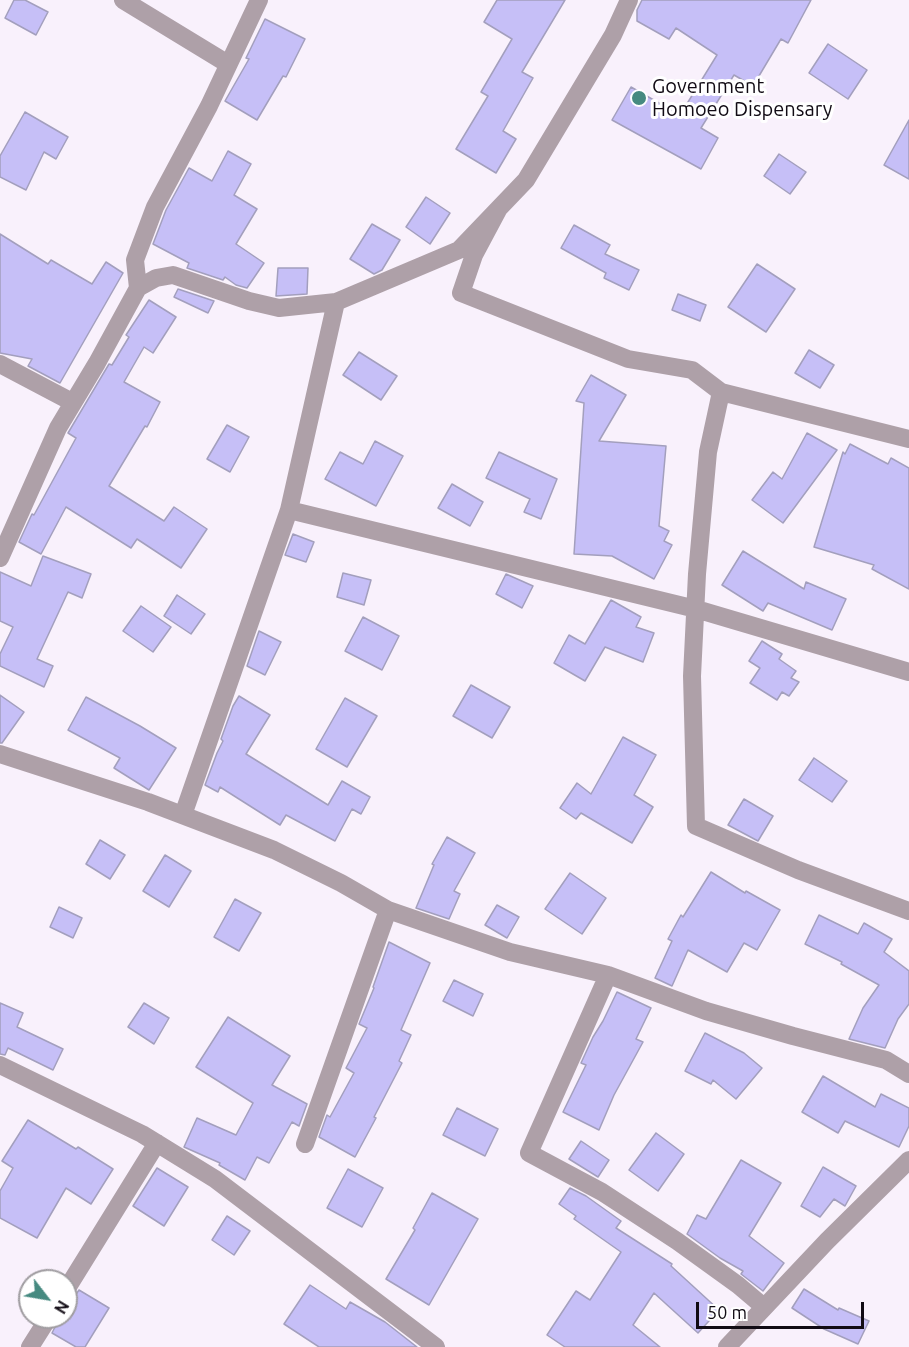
<!DOCTYPE html>
<html>
<head>
<meta charset="utf-8">
<style>
	body { margin:0 }
	#map { position:relative; width:909px; height:1347px; overflow:hidden; background:#f9f1fc; font-family:Ubuntu,sans-serif }
	canvas { display:block }
	.north { position:absolute; left:18px; top:1269px; width:60px; height:60px; box-sizing:border-box; background:#fff; border:2px solid #a09da1; border-radius:50%; rotate:121deg; font-size:16px; font-weight:700; line-height:24px; text-align:center; color:#110b14 }
	.north::after { content:''; display:block; margin:auto; width:21px; height:27px; background:#468a80; clip-path:polygon(50% 0,100% 100%,50% 72%,0 100%) }
	.scale { position:absolute; left:696px; top:1302px; width:168px; height:27px; box-sizing:border-box; border:3px solid #110b14; border-top:0; padding-left:8px; font-size:18px; line-height:21px; white-space:nowrap; color:#110b14; -webkit-text-stroke:4px #fff; paint-order:stroke }
</style>
</head>
<body>
<div id="map">
<canvas width="909" height="1347"></canvas>
<div class="north">N</div>
<div class="scale">50 m</div>
</div>
<script>
const c = document.querySelector('canvas').getContext('2d');
c.lineJoin = 'round';
function paint(path, color) { c.fillStyle = color; c.fill(path, 'evenodd'); }
const poly = rows => new Path2D(rows.map(r => 'M' + r).join(''));
function stroke(path, color, width, dash) { c.strokeStyle = color; c.lineWidth = width; c.lineCap = dash ? 'butt' : 'round'; c.setLineDash(dash || []); c.stroke(path); }
function drawText(font, color, halo, rows, align = 'center') {
  c.font = font + ' Ubuntu,sans-serif'; c.lineWidth = 6; c.setLineDash([]); c.textBaseline = 'middle'; c.strokeStyle = halo; c.fillStyle = color; for (const [text, x, y, turn = 0] of rows) {
    c.save(); c.translate(x, y); c.rotate((+turn || 0) * Math.PI / 180); c.textAlign = isNaN(turn) ? turn : align; if (halo) c.strokeText(text, 0, 0); c.fillText(text, 0, 0); c.restore();
  }
}
const building = poly([
	[14,0,25,0,48,12,36,35,5,18,14,0],
	[497,0,565,0,522,72,533,78,503,131,516,139,496,173,456,149,488,96,481,92,512,39,484,22,497,0],
	[642,0,811,0,788,43,781,39,753,86,734,75,701,128,718,138,701,169,612,120,631,87,680,115,717,55,676,28,669,39,637,21,637,10,642,0],
	[265,19,305,39,286,77,283,76,257,120,225,101,249,59,246,58,265,19],
	[828,44,867,70,848,99,809,73,828,44],
	[25,112,68,137,56,159,44,152,26,190,0,177,0,156,25,112],
	[909,120,909,179,884,165,909,120],
	[228,151,251,164,234,195,257,209,236,244,264,263,247,288,236,285,225,277,223,280,187,268,189,263,153,244,166,210,189,168,212,181,228,151],
	[779,154,806,172,790,194,764,176,779,154],
	[426,197,450,213,430,244,406,227,426,197],
	[372,224,400,240,382,270,374,274,350,259,372,224],
	[574,225,610,245,605,254,639,270,629,290,604,278,606,273,561,248,574,225],
	[0,234,48,264,51,260,92,284,106,262,123,273,60,383,28,366,32,359,0,353,0,234],
	[757,264,795,289,766,332,728,307,757,264],
	[278,268,308,268,307,294,276,296,278,268],
	[178,289,214,301,208,313,174,297,178,289],
	[678,294,706,305,700,321,672,310,678,294],
	[149,300,176,317,153,353,144,347,124,382,160,402,147,427,145,426,109,486,164,521,174,507,207,529,181,568,137,539,131,548,66,507,41,554,19,542,32,514,34,515,76,438,68,433,109,364,112,365,129,337,126,335,149,300],
	[809,350,834,365,820,388,795,373,809,350],
	[359,352,397,376,381,400,343,375,359,352],
	[591,375,626,395,599,441,666,446,659,526,669,531,664,541,672,545,654,579,612,556,574,554,584,403,576,401,591,375],
	[227,425,249,437,230,472,207,459,227,425],
	[807,433,837,450,783,523,752,500,773,472,782,479,807,433],
	[375,441,403,456,376,506,325,479,340,452,363,464,375,441],
	[850,444,888,464,891,458,909,468,909,589,872,569,874,565,814,547,843,452,845,454,850,444],
	[499,452,557,479,541,519,524,512,530,499,486,478,499,452],
	[452,484,483,502,470,526,438,508,452,484],
	[293,534,314,542,306,562,285,555,293,534],
	[743,551,804,589,806,582,846,599,832,630,768,603,763,611,722,585,743,551],
	[43,556,91,574,82,598,68,592,37,659,53,666,44,687,0,666,0,654,13,627,0,621,0,572,31,586,43,556],
	[343,573,371,580,364,605,337,597,343,573],
	[506,574,533,586,522,608,496,594,506,574],
	[177,595,205,614,191,634,164,616,177,595],
	[611,600,641,617,636,627,654,633,643,662,605,647,585,681,554,663,569,635,585,644,611,600],
	[141,606,171,627,153,652,123,631,141,606],
	[363,617,399,636,382,670,345,651,363,617],
	[259,631,281,642,265,675,247,666,259,631],
	[762,641,782,654,779,659,796,671,791,678,799,682,789,696,782,692,777,700,750,683,760,668,749,661,762,641],
	[471,685,510,707,492,738,453,716,471,685],
	[0,695,24,712,2,743,0,743,0,695],
	[239,696,270,715,246,754,328,805,342,781,370,797,361,814,352,809,335,841,286,815,280,825,220,787,218,792,205,785,217,753,223,741,221,739,233,706,239,696],
	[86,697,140,726,176,748,149,790,114,768,120,758,68,730,86,697],
	[345,698,377,716,347,767,316,749,345,698],
	[623,737,656,755,634,795,653,807,632,843,581,813,576,819,560,808,577,783,591,794,623,737],
	[814,758,847,781,832,802,799,780,814,758],
	[744,799,773,816,758,841,728,825,744,799],
	[447,837,475,853,454,891,460,894,449,919,416,908,434,865,432,864,447,837],
	[100,840,125,855,110,879,86,864,100,840],
	[165,855,191,871,169,907,143,891,165,855],
	[711,872,745,893,746,891,780,910,757,950,744,943,727,972,688,950,672,986,655,978,672,941,668,939,681,915,683,917,711,872],
	[570,873,606,898,582,934,545,909,570,873],
	[235,899,261,913,239,951,214,937,235,899],
	[497,905,519,917,507,938,485,925,497,905],
	[59,907,82,918,73,938,50,927,59,907],
	[819,915,858,934,864,923,892,939,884,952,909,971,909,1004,898,1019,885,1048,849,1039,863,1008,879,985,841,964,842,962,805,944,819,915],
	[389,942,430,963,401,1030,411,1035,399,1061,402,1063,374,1117,376,1118,355,1157,319,1137,327,1115,330,1117,354,1073,346,1068,367,1028,359,1024,374,988,373,987,389,942],
	[454,980,483,994,473,1016,443,1001,454,980],
	[617,992,651,1008,636,1039,643,1042,614,1095,599,1130,563,1112,586,1065,581,1063,593,1037,603,1021,617,992],
	[0,1003,23,1013,17,1027,63,1049,53,1070,8,1048,5,1055,0,1054,0,1003],
	[144,1003,169,1018,154,1044,128,1027,144,1003],
	[228,1017,290,1056,272,1085,307,1104,299,1126,292,1122,269,1163,257,1157,245,1180,219,1165,220,1163,184,1147,197,1118,236,1135,253,1103,196,1067,228,1017],
	[705,1033,744,1053,762,1068,736,1099,713,1080,711,1084,685,1071,705,1033],
	[823,1076,875,1107,881,1094,909,1108,909,1126,899,1147,845,1121,838,1133,802,1112,823,1076],
	[457,1108,498,1129,485,1156,443,1135,457,1108],
	[28,1120,76,1149,78,1147,113,1169,91,1204,66,1188,37,1238,0,1218,0,1191,13,1168,2,1161,28,1120],
	[656,1133,684,1154,658,1191,629,1170,656,1133],
	[581,1141,609,1160,598,1177,569,1159,581,1141],
	[741,1160,781,1183,749,1236,784,1263,763,1291,741,1274,743,1271,720,1258,687,1234,697,1215,706,1219,741,1160],
	[823,1167,856,1186,845,1206,834,1199,820,1217,801,1206,823,1167],
	[157,1168,188,1187,164,1226,133,1206,157,1168],
	[348,1169,383,1188,362,1227,327,1208,348,1169],
	[570,1188,586,1196,621,1221,616,1228,672,1264,671,1266,719,1310,698,1333,654,1293,633,1325,660,1347,565,1347,547,1335,576,1291,590,1300,621,1252,574,1219,576,1216,559,1204,570,1188],
	[432,1193,478,1219,429,1305,386,1279,415,1230,413,1228,432,1193],
	[227,1216,250,1231,234,1255,212,1240,227,1216],
	[310,1285,346,1309,350,1302,385,1322,417,1347,319,1347,284,1324,310,1285],
	[804,1289,838,1310,839,1308,869,1321,858,1344,824,1329,792,1308,804,1289],
	[79,1290,109,1308,85,1347,76,1347,52,1333,60,1317,66,1317,67,1301,72,1300,79,1290]
]);
paint(building, '#c6bff7');
stroke(building, '#a39fbd', 1.5);
stroke(poly([
	[123,0,228,64],
	[498,210,474,255,461,293,628,359,692,370,721,392,708,452,697,574,692,676,696,826,798,870,909,911],
	[138,288,135,260,155,207,209,106,259,0],
	[0,364,72,402],
	[721,392,909,439],
	[289,510,696,609,909,672],
	[0,558,58,428,97,363,138,288,156,278,173,275,249,301,279,308,336,302,459,250,526,180,613,35,629,0],
	[0,754,148,802,274,850,341,883,388,910,510,952,608,975,706,1011,793,1036,886,1060,909,1074],
	[183,815,289,510,336,302],
	[608,975,529,1153,602,1192,677,1241,738,1285,764,1307],
	[0,1065,142,1134,215,1179,436,1347],
	[305,1144,388,910],
	[66,1290,157,1143],
	[30,1347,49,1317],
	[727,1347,827,1241,909,1160]
]), '#aea0a8', 18);
for (const [x, y, r, color] of [
	[639,98,8,"#468a80"]
]) { const dot = new Path2D(); dot.arc(x, y, r, 0, 2 * Math.PI); c.fillStyle = color; c.fill(dot); stroke(dot, '#fff', 2); }
drawText('20px', '#110b14', '#fff', [
	["Government",652,86],
	["Homoeo Dispensary",652,109]
], 'left');
</script>
</body>
</html>
